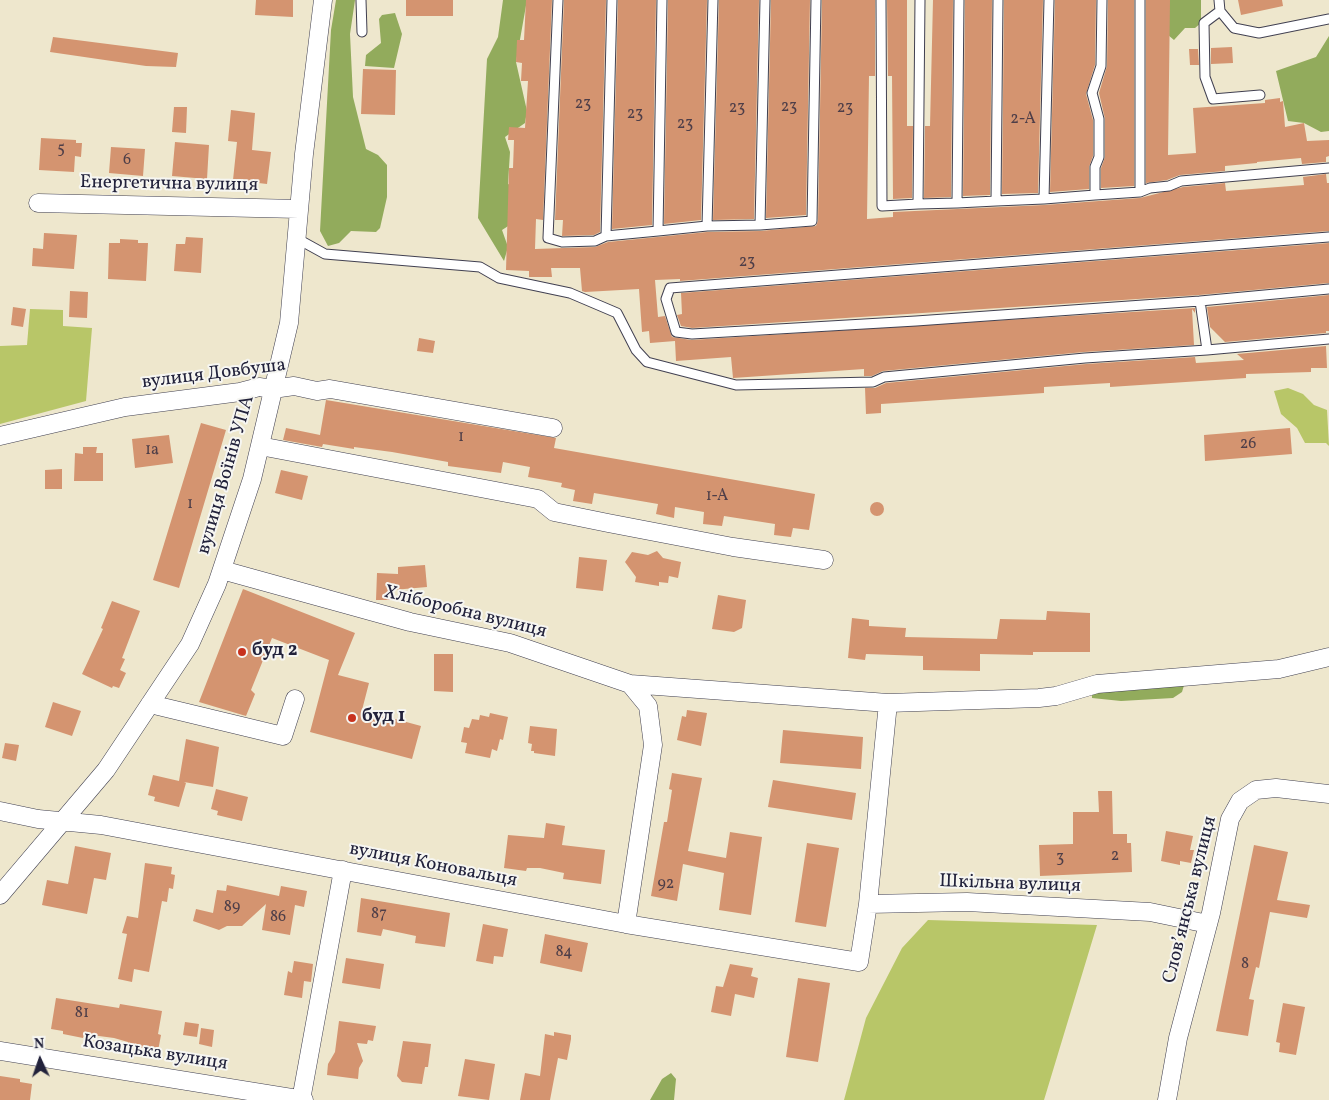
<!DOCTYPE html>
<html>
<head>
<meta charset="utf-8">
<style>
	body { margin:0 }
	#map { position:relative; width:1329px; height:1100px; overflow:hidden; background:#eee7cd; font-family:Vollkorn,serif }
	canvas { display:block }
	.north { position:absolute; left:15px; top:1035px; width:50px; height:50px; -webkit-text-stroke:4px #f6f6f2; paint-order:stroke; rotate:357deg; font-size:14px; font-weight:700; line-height:20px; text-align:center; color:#22223b }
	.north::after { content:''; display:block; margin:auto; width:18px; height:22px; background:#22223b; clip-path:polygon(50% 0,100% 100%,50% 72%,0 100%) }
</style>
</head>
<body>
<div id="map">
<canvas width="1329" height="1100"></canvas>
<div class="north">N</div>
</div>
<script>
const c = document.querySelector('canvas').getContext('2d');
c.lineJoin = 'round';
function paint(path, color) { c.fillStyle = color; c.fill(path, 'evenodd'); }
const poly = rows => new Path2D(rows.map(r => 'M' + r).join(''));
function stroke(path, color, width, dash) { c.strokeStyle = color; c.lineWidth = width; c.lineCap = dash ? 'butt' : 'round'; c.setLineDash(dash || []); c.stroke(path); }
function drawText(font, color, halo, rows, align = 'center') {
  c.font = font + ' Vollkorn,serif'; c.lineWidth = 4; c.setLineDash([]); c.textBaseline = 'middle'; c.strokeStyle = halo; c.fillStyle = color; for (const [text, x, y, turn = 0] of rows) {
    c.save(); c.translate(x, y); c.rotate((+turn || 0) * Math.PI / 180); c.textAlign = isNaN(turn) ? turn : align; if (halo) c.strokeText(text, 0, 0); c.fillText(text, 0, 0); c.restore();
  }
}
paint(poly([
	[30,309,63,310,63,326,92,328,86,401,0,424,0,346,27,345],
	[1288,388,1303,394,1314,405,1327,410,1329,446,1326,443,1305,443,1297,428,1281,414,1274,391],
	[928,920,1097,925,1044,1100,844,1100,866,1018,902,948]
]), '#b8c668');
paint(poly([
	[336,0,355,0,350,34,353,97,366,149,378,155,387,165,387,197,380,228,376,232,351,231,339,243,328,246,320,231,331,30],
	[503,0,527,0,516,62,527,111,525,123,505,137,510,152,508,184,528,192,516,221,502,230,508,247,504,261,478,218,487,59,498,37],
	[1154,0,1201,0,1201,23,1195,28,1185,28,1174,40,1162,30],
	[395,13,402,34,394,68,365,66,366,55,381,43,379,19,382,15],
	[1329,36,1329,131,1321,132,1304,123,1288,121,1276,71,1316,57],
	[1185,682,1182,692,1173,698,1121,701,1092,698,1092,693],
	[671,1073,676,1079,674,1100,650,1100,662,1079]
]), '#92ab5c');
paint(poly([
	[256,0,293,0,293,17,255,15],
	[406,0,453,0,453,16,406,16],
	[526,0,552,0,543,220,536,219,535,249,595,247,608,242,707,232,760,231,816,226,818,221,822,0,875,0,875,76,869,76,867,219,893,217,893,212,1044,205,1140,198,1183,187,1225,183,1226,191,1304,185,1303,177,1326,174,1327,183,1329,183,1329,231,680,281,680,279,655,280,658,317,665,316,672,337,691,340,1195,308,1195,313,1192,309,1194,345,1084,352,883,371,872,376,864,376,864,369,733,378,731,357,676,361,675,341,650,343,649,331,642,332,639,289,585,292,582,291,580,268,551,268,552,277,529,277,529,271,506,270,509,168,513,168,514,140,508,140,509,127,525,128,528,81,521,81,522,63,516,62,517,40,524,40],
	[564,0,606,0,600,232,594,235,562,236,563,220,555,220],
	[618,0,656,0,652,225,612,229],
	[668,0,707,0,701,220,664,224],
	[719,0,759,0,754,219,713,220],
	[771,0,810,0,806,215,766,218],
	[887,0,907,0,907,126,913,126,912,198,893,199,892,76,888,76],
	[933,0,953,0,951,197,924,198,925,126,930,126],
	[965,0,992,0,990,195,963,196],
	[1004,0,1043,0,1038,193,1002,194],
	[1055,0,1096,0,1095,65,1086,94,1093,120,1093,156,1089,167,1089,189,1050,192],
	[1108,0,1134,0,1134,186,1101,188,1101,168,1105,157,1105,119,1099,93,1107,66],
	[1146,0,1170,0,1168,155,1196,153,1193,108,1265,103,1265,100,1280,98,1280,102,1283,101,1285,127,1304,123,1307,141,1329,140,1329,156,1326,157,1326,162,1302,164,1301,158,1257,162,1257,163,1225,166,1225,171,1180,175,1167,180,1146,183],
	[1238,0,1282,0,1283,6,1241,15],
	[53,37,178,53,176,67,146,66,50,52],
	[1232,47,1233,63,1211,64,1211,48],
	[1189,49,1198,49,1199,65,1190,65],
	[363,69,396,70,395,115,361,114],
	[174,107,187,107,186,133,172,132],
	[231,110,255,113,252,150,271,152,267,184,233,180,237,142,228,141],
	[41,138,76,140,76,143,82,143,81,157,75,156,74,172,39,170],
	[175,142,209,145,207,179,172,176],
	[111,147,145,149,143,176,109,173],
	[44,233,77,235,74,269,32,266,33,248,43,249],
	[186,237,203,238,201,273,174,271,176,244,185,244],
	[120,239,138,240,138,243,148,243,146,281,108,279,109,243,120,243],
	[1329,243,1329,283,1199,295,692,328,681,326,677,315,682,314,681,293],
	[70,291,88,292,87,318,69,317],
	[1329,295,1329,331,1326,331,1326,333,1225,342,1210,327,1207,307],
	[13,307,26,309,23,327,11,325],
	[419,338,435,341,433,353,417,351],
	[1326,346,1327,368,1311,368,1311,372,1246,374,1246,378,1110,387,1110,383,1044,387,1044,393,881,404,881,413,866,414,865,388,875,388,886,383,1086,364,1195,357,1196,363,1244,360,1237,354],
	[326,400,556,438,554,448,815,494,809,530,793,528,791,537,774,535,775,524,724,516,722,526,703,524,704,512,675,507,674,518,656,514,658,504,594,493,592,504,573,501,575,490,561,487,562,483,528,477,530,467,503,462,501,473,448,466,448,462,392,452,354,447,354,449,323,444,322,447,283,440,286,428,320,435],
	[201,423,226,430,179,588,153,580],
	[1290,428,1292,454,1205,461,1204,435],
	[169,435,173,463,135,468,132,439],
	[83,447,97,447,96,453,103,453,103,481,74,481,75,453,83,454],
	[62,469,62,489,45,489,45,470],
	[281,470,308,476,302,500,275,493],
	'870 509a7 7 0 1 1 14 0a7 7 0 1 1-14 0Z',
	[657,551,663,558,681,562,678,578,669,576,668,583,659,582,659,586,635,582,636,577,625,562,632,552,648,555],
	[579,557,607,560,603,591,576,588],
	[425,565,427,587,393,590,393,600,376,600,377,573,398,574,398,567],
	[243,589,355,633,338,675,369,683,362,710,421,726,412,759,310,732,329,660,272,638,251,690,255,694,246,716,199,702],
	[718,595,746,600,742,628,734,632,712,629],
	[112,601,140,611,122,658,125,659,120,670,126,673,119,688,113,686,112,688,82,674,103,629,101,628],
	[1047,611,1090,613,1090,652,1033,652,1033,655,980,654,980,671,923,670,923,656,866,654,865,660,848,658,852,618,869,620,869,626,906,628,905,637,997,639,1000,619,1046,620],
	[434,654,453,654,453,692,434,691],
	[53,702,81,711,72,736,45,727],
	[687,710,707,713,701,746,677,740,682,716,686,717],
	[490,713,508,717,503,740,500,739,497,751,492,749,490,758,465,753,467,743,461,742,464,727,469,728,472,719,479,720,480,715,489,717],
	[530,726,557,729,555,756,534,753,534,751,531,751,532,744,528,743],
	[783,730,863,737,861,769,780,763],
	[186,739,219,747,213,787,184,782,186,783,179,807,154,801,155,797,148,795,153,775,179,781],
	[5,743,19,745,16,761,2,758],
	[672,773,702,778,688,851,726,858,730,832,762,837,751,915,719,910,724,873,683,864,677,901,651,896,664,822,667,822,672,790,669,789],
	[773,780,856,793,852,820,768,807],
	[216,789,248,797,242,821,217,815,218,811,211,809],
	[1098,791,1112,791,1113,834,1127,834,1127,843,1131,843,1132,872,1040,876,1039,845,1073,844,1073,812,1099,812],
	[546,823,565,826,562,845,605,850,601,884,563,879,564,873,540,868,527,868,526,871,504,868,508,835,544,838],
	[1166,831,1193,836,1190,850,1194,850,1191,863,1180,861,1180,865,1161,861],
	[807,843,839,848,826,927,795,922],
	[1254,845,1288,852,1277,900,1310,905,1307,918,1270,912,1259,968,1256,967,1249,999,1254,1000,1248,1036,1216,1031],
	[75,846,111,853,106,880,94,878,87,914,42,905,47,880,68,884],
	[145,863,172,867,171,874,175,875,173,889,169,888,167,902,162,901,149,972,134,969,132,982,118,979,127,934,122,933,127,916,138,918],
	[227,885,279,896,281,886,307,891,304,907,295,905,290,935,262,930,266,904,242,926,227,926,219,930,193,921,196,909,213,913,217,890,226,891],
	[361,898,450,913,445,947,415,943,416,936,383,929,381,936,357,932],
	[483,924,508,929,503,957,494,956,493,964,476,961],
	[545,934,588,943,582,972,540,963],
	[346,958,384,964,380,989,342,983],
	[294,961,313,964,311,982,304,981,302,998,284,995,288,971,292,973],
	[730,964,753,968,751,976,758,978,754,998,735,994,731,1016,711,1012,716,986,723,987],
	[798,978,830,983,818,1062,786,1057],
	[56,998,119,1008,120,1004,162,1011,158,1034,161,1035,158,1051,128,1045,128,1042,114,1038,84,1034,83,1038,63,1034,63,1031,51,1029],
	[1283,1003,1305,1007,1296,1055,1279,1052,1280,1043,1276,1042],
	[339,1021,376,1026,373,1041,368,1040,367,1044,357,1043,363,1061,359,1068,358,1079,327,1075,328,1064,335,1052],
	[185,1022,199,1024,197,1037,183,1035],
	[201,1028,214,1030,212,1047,199,1044],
	[554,1032,571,1035,571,1039,567,1060,558,1058,550,1100,520,1100,525,1073,540,1076,545,1034,554,1036],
	[403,1041,431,1044,428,1067,425,1067,422,1084,402,1082,397,1076],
	[465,1059,495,1064,489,1100,458,1096],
	[0,1076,20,1079,20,1082,32,1084,30,1100,0,1100]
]), '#d49470');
const lane = poly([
	[361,0,362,32],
	[558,0,548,238,562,242,595,241,606,236],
	[612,0,606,236,658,231,662,0],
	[881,0,882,206,918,204,920,0],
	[1219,0,1220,11,1234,28,1259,33,1329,19],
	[1220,11,1204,23,1205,77,1213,99,1260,95],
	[1140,192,1150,188,1169,186,1181,181,1329,168],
	[1095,195,1140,192,1140,0],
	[1044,199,1095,195,1095,167,1099,157,1099,119,1092,93,1101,66,1102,0],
	[996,201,1044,199,1049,0],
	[957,203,996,201,998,0],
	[918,204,957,203,959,0],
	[760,225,812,221,816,0],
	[707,226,760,225,765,0],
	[658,231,707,226,713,0],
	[296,238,325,254,480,267,499,278,570,293,617,313,636,350,647,362,736,385,873,382,884,377,1085,358,1207,350],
	[1329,289,1200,301,1207,350,1329,339],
	[1200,301,916,321,692,334,676,332,666,299,670,288,1329,237]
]);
const street = poly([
	[38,203,299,209],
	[0,436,125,407,240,392,259,387,273,389,294,386,317,391,330,389,553,428],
	[260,446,538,499,554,512,608,523,733,547,824,560],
	[222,570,410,622,510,643,630,684,648,706,653,745,626,924],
	[630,684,888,703],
	[150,704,283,736,295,699],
	[0,811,38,819,101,825,626,924,859,962,868,904,967,902,1150,912,1208,924],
	[0,895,106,770,190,644,217,584,252,479,289,323,304,154,323,0],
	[868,904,888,703,1039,698,1056,696,1097,684,1279,669,1329,657],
	[0,1051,304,1100],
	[301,1100,343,870],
	[1167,1100,1178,1038,1211,913,1230,819,1240,801,1256,790,1276,788,1329,794]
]);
stroke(lane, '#414051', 11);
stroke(street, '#414051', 19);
stroke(lane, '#fff', 9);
stroke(street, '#fff', 18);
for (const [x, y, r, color] of [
	[242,652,5,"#c8321e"],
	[352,718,5,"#c8321e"]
]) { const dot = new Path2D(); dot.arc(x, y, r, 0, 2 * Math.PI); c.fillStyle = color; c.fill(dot); stroke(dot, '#f6f6f2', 2); }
drawText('16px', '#4e3e48', null, [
	["23",583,105],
	["23",789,108],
	["23",737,109],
	["23",845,109],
	["23",635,115],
	["2-А",1023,120],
	["23",685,125],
	["5",61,150],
	["6",127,161],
	["23",747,263],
	["1",461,438],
	["26",1248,445],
	["1а",152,451],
	["1-А",717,497],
	["1",190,505],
	["2",1115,857],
	["3",1060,859],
	["92",666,885],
	["89",232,908],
	["87",379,915],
	["86",278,918],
	["84",564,953],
	["8",1245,965],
	["81",82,1014]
]);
drawText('19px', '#22223b', '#f6f6f2', [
	["Енергетична вулиця",169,185,1],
	["вулиця Довбуша",214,375,-7],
	["вулиця Воїнів УПА",227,475,-74],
	["Хліборобна вулиця",465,613,14],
	["вулиця Коновальця",433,866,11],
	["Шкільна вулиця",1010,885,2],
	["Словʼянська вулиця",1191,900,-76],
	["Козацька вулиця",155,1054,9]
]);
drawText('bold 19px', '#22223b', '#f6f6f2', [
	["буд 2",252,652],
	["буд 1",362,718]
], 'left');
</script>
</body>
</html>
